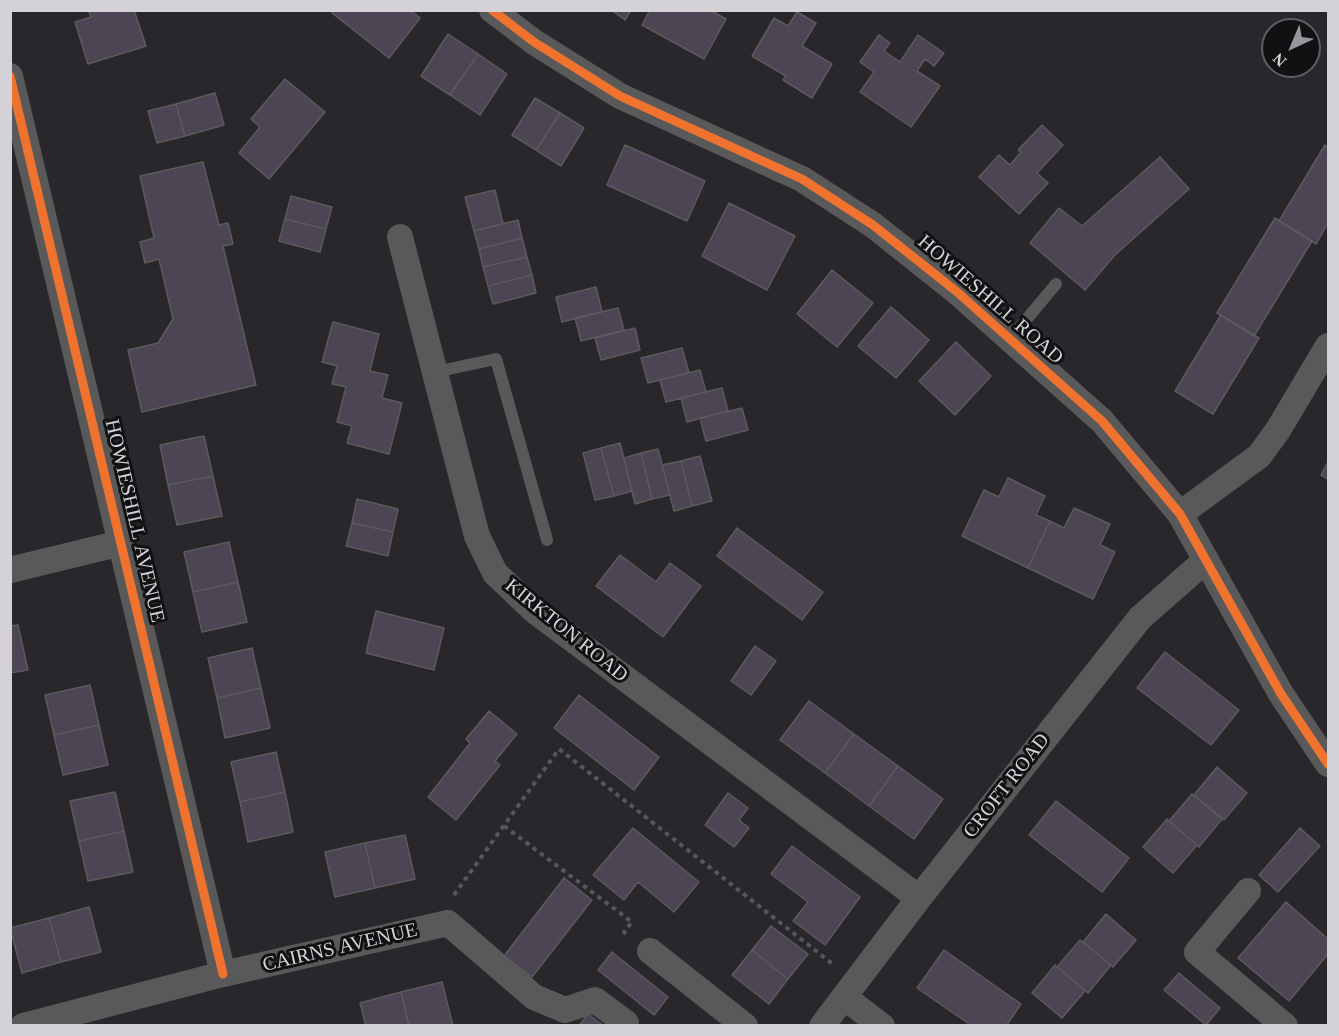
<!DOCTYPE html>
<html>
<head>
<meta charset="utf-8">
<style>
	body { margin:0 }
	#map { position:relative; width:1339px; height:1036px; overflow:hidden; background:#29272b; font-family:Georgia,serif }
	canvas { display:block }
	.frame { position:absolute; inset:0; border:12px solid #d4d2d6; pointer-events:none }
	.north { position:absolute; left:1261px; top:18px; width:60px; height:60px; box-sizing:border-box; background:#111013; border:2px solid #5f5e61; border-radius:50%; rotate:224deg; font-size:16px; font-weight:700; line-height:24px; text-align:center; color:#d4d2d6 }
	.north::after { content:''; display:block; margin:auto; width:21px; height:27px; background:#98969a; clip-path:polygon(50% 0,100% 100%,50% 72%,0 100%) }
</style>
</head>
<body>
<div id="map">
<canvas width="1339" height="1036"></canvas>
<div class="frame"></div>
<div class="north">N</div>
</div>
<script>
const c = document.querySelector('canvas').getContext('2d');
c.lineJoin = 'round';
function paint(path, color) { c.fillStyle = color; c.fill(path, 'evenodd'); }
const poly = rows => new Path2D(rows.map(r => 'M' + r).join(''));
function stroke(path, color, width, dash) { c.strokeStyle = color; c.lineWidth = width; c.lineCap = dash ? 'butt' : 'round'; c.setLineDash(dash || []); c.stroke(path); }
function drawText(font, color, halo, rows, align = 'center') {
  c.font = font + ' Georgia,serif'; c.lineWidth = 6; c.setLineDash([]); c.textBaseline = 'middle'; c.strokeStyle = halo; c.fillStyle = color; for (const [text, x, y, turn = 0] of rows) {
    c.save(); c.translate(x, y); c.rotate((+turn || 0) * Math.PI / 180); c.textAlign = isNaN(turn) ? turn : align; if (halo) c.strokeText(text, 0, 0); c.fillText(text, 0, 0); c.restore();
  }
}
const building = poly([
	[88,10,134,10,146,46,88,64,75,22,91,17,88,10],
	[334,10,410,10,420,18,389,58,332,13,334,10],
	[611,10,631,10,625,20,611,10],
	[650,10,710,10,726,19,704,59,642,25,650,10],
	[797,12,816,23,802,46,832,64,812,98,783,80,786,76,752,56,774,18,788,26,797,12],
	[448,34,478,54,450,95,421,76,448,34],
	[879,35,890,43,884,51,900,62,918,35,944,53,934,66,925,59,917,71,940,86,911,127,860,92,874,72,860,62,879,35],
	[478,54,507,74,480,115,450,95,478,54],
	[285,79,325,112,269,179,239,153,260,127,251,119,285,79],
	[215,93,224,125,185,136,176,104,215,93],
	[535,98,560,113,536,150,512,135,535,98],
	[176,104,185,136,157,143,148,111,176,104],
	[560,113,584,128,561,166,536,150,560,113],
	[1042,125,1063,145,1037,173,1048,183,1019,214,979,177,999,155,1010,165,1021,152,1018,150,1042,125],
	[625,145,705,181,687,221,607,185,625,145],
	[1325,145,1328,148,1328,223,1316,244,1279,221,1325,145],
	[1160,157,1189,189,1115,255,1085,290,1030,243,1059,208,1082,226,1160,157],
	[203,162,219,225,228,223,233,244,223,246,256,385,142,412,128,350,158,343,173,319,159,259,145,263,140,242,154,238,140,176,203,162],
	[495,190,503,224,474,231,465,197,495,190],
	[291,196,332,207,326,229,285,219,291,196],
	[729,203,795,236,767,290,702,256,729,203],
	[1275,218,1312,241,1254,336,1217,313,1275,218],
	[285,219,326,229,320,252,279,241,285,219],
	[518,220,522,238,479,249,474,231,518,220],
	[522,238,527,257,483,267,479,249,522,238],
	[527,257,532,275,488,286,483,267,527,257],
	[832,270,873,303,837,347,797,314,832,270],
	[532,275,536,293,493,304,488,286,532,275],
	[596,287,602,312,562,322,556,297,596,287],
	[891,307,929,340,896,378,858,346,891,307],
	[618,308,624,330,581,341,575,318,618,308],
	[1221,315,1259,338,1213,414,1175,391,1221,315],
	[333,322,379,334,370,371,388,375,382,398,402,403,389,454,347,443,352,426,337,422,346,387,332,384,337,366,322,362,333,322],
	[635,328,640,350,601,360,595,338,635,328],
	[956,342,991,376,955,415,919,381,956,342],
	[682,348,689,373,648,383,641,358,682,348],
	[700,370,706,392,666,402,660,380,700,370],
	[722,388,728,411,687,422,681,398,722,388],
	[742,408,748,430,706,441,700,418,742,408],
	[204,436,213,476,168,485,160,445,204,436],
	[620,443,632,491,614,496,601,448,620,443],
	[601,448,614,496,595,500,583,453,601,448],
	[658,449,670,495,652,499,641,453,658,449],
	[641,453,652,499,635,504,624,458,641,453],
	[700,456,712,501,692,506,681,461,700,456],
	[681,461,692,506,674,511,662,465,681,461],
	[1328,462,1328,479,1321,475,1328,462],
	[213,476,222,516,177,525,168,485,213,476],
	[1008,478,1045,496,1036,515,1050,521,1028,568,962,536,984,490,999,497,1008,478],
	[357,499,398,509,393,532,352,523,357,499],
	[1074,508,1110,524,1100,545,1115,552,1093,599,1028,568,1050,521,1064,528,1074,508],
	[352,523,393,532,388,556,346,546,352,523],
	[737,528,823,592,802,620,717,556,737,528],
	[229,542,238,582,193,592,184,552,229,542],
	[620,555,656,582,670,563,701,586,663,637,596,586,620,555],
	[238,582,247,622,202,632,193,592,238,582],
	[376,611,444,628,434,670,366,653,376,611],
	[18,625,28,670,10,673,10,626,18,625],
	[755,646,776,661,751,695,731,681,755,646],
	[252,648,261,688,217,698,208,658,252,648],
	[1165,652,1239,710,1211,745,1137,688,1165,652],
	[90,685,99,725,54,735,45,695,90,685],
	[261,688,270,728,225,738,217,698,261,688],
	[579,695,659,757,634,790,554,728,579,695],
	[809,701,854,734,825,773,780,740,809,701],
	[489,711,517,734,495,761,500,765,456,820,428,797,470,743,466,739,489,711],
	[99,725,108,765,63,775,54,735,99,725],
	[854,734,898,766,869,806,825,773,854,734],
	[276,752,285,792,240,802,231,762,276,752],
	[898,766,943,799,914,839,869,806,898,766],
	[1217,767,1247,793,1224,820,1194,795,1217,767],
	[115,792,124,831,79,841,70,801,115,792],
	[285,792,293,832,248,842,240,802,285,792],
	[728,793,748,808,739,820,749,828,734,847,705,825,728,793],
	[1192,794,1222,819,1199,847,1169,821,1192,794],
	[1056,801,1129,858,1102,892,1029,835,1056,801],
	[1167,819,1197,845,1173,873,1143,847,1167,819],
	[633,828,699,882,674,912,638,882,624,900,593,875,633,828],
	[1300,828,1320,846,1278,892,1259,875,1300,828],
	[124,831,133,872,88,881,79,841,124,831],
	[405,835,415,879,375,888,365,843,405,835],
	[365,843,375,888,335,897,325,852,365,843],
	[792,846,860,897,825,945,793,921,808,902,771,874,792,846],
	[564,878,592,900,532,977,504,956,564,878],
	[1286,902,1328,939,1328,954,1289,1001,1238,958,1286,902],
	[89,907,101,952,61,962,49,918,89,907],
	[1106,914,1136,940,1113,967,1083,942,1106,914],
	[49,918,61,962,22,973,10,928,49,918],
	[771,926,808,954,788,979,752,950,771,926],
	[1080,940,1111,965,1088,993,1057,967,1080,940],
	[752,950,788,979,769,1004,732,975,752,950],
	[944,950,1021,1004,1006,1026,972,1026,917,988,944,950],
	[612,952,668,997,654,1015,598,970,612,952],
	[1055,965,1085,991,1062,1018,1032,993,1055,965],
	[1179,973,1220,1008,1206,1025,1164,990,1179,973],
	[442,982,453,1026,409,1026,401,992,442,982],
	[401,992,409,1026,366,1026,360,1003,401,992],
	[588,1014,604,1026,579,1026,588,1014]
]);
paint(building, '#4c4554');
stroke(building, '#5b5a5c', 1.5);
stroke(poly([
	[504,826,632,922,624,932,627,934],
	[454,895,559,749,834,965]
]), '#575757', 4, [4.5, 4.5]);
stroke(poly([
	[1010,339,1056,284],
	[435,372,496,359,547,540]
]), '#59595a', 12);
stroke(poly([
	[492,10,534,42,620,96,802,179,873,225,956,291,1102,421,1180,514,1281,694,1328,764],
	[10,76,223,974],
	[400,237,477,536,495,573,535,611,919,898],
	[1180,514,1259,456,1278,430,1328,346],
	[10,570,121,543],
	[1248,891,1197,952,1285,1026],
	[650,951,745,1026],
	[844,997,882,1026],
	[23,1026,223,974,448,923,534,997,565,1010,595,1000,626,1023],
	[822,1026,919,898,1140,618,1206,560]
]), '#59595a', 26);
stroke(poly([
	[492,10,534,42,620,96,802,179,873,225,956,291,1102,421,1180,514,1281,694,1328,764],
	[10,76,223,974]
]), '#ef722f', 9);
drawText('20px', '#d4d2d6', '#111013', [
	["HOWIESHILL ROAD",990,300,41],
	["HOWIESHILL AVENUE",134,521,77],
	["KIRKTON ROAD",566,631,39],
	["CROFT ROAD",1007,786,-52],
	["CAIRNS AVENUE",340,948,-13]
]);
</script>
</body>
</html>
